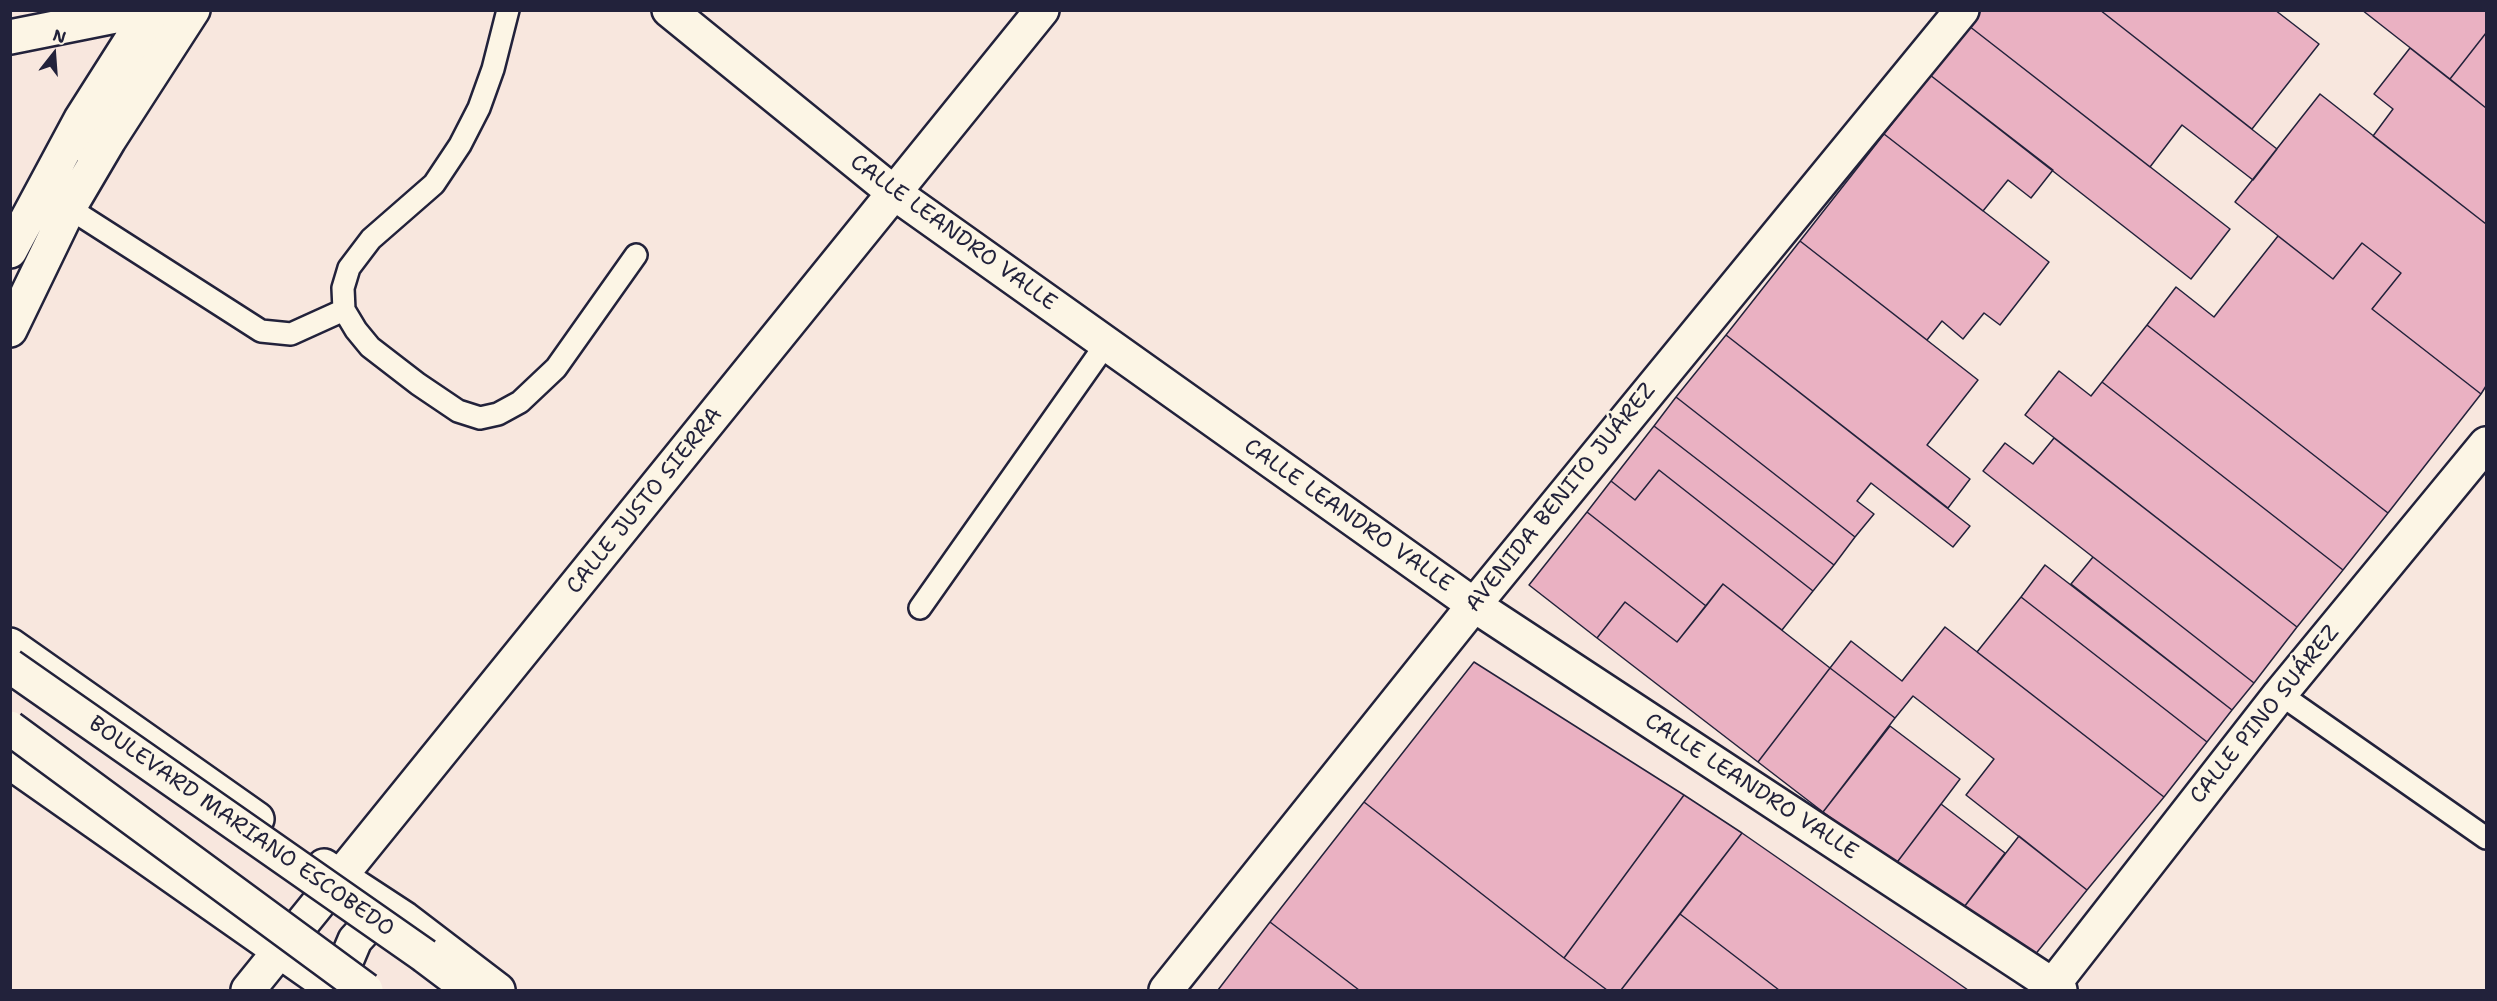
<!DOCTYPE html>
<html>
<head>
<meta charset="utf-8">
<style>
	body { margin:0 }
	#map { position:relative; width:2497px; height:1001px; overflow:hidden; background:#f8e7de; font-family:"Shantell Sans",sans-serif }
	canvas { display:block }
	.frame { position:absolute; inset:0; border:12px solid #22223b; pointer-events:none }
	.north { position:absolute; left:24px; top:24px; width:60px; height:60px; -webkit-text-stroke:4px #fcf5e5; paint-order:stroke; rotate:17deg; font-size:16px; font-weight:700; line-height:24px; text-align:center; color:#22223b }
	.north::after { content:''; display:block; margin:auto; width:21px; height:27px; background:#22223b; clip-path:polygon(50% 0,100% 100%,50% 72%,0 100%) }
</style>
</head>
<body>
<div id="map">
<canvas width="2497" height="1001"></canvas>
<div class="frame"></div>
<div class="north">N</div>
</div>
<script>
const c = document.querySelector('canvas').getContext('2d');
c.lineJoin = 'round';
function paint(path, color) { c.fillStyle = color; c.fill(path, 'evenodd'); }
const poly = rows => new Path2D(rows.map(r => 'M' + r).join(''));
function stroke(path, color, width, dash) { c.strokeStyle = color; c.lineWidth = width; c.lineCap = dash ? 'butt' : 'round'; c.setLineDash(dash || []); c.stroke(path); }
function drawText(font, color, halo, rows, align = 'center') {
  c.font = font + ' "Shantell Sans",sans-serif'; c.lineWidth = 5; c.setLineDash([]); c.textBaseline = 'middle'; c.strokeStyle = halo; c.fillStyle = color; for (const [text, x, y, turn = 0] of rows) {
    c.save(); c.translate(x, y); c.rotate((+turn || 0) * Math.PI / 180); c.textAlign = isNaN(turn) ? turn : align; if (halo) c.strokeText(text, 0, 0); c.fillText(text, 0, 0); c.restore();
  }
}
const building = poly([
	[1981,10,2100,10,2277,149,2253,180,2182,125,2150,167,1969,26,1981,10],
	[2100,10,2275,10,2319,44,2252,129,2100,10],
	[2362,10,2486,10,2486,33,2450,79,2362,10],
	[1969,26,2230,229,2191,279,1930,75,1969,26],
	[2486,33,2486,108,2450,79,2486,33],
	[2410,48,2486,108,2486,224,2373,136,2393,109,2374,94,2410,48],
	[1930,75,2053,170,2031,198,2008,180,1983,211,1884,134,1930,75],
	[2320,94,2486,224,2486,386,2481,394,2372,309,2401,273,2362,243,2333,279,2235,202,2320,94],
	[1884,134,2049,262,2000,325,1984,313,1963,339,1942,321,1927,340,1800,241,1884,134],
	[2278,236,2333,279,2362,243,2401,273,2372,309,2481,394,2388,513,2147,325,2176,287,2214,317,2278,236],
	[1800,241,1978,380,1927,445,1970,479,1948,508,1726,335,1800,241],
	[2147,325,2388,513,2343,570,2102,382,2147,325],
	[1726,335,1970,526,1953,547,1871,483,1857,501,1874,514,1855,537,1676,397,1726,335],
	[2059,371,2091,396,2102,382,2343,570,2297,627,2025,415,2059,371],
	[1676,397,1855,537,1834,565,1654,426,1676,397],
	[1654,426,1834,565,1813,591,1659,470,1635,500,1611,481,1654,426],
	[2054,438,2297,627,2254,683,1983,471,2005,443,2033,464,2054,438],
	[1659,470,1813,591,1782,630,1723,584,1706,606,1587,512,1611,481,1635,500,1659,470],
	[1587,512,1706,606,1677,642,1625,602,1597,638,1529,585,1587,512],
	[2093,557,2254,683,2232,710,2071,584,2093,557],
	[2045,565,2232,710,2207,742,2021,597,2045,565],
	[1723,584,1830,668,1758,762,1597,638,1625,602,1677,642,1723,584],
	[2021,597,2207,742,2164,797,1977,652,2021,597],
	[1945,627,2164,797,2087,890,1966,795,1994,759,1913,696,1895,718,1830,668,1851,641,1902,681,1945,627],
	[1474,662,1684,795,1564,958,1364,802,1474,662],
	[1830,668,1895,718,1823,812,1758,762,1830,668],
	[1890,726,1960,779,1895,865,1823,812,1890,726],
	[1684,795,1742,833,1621,990,1607,990,1564,958,1684,795],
	[1364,802,1564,958,1607,990,1359,990,1270,922,1364,802],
	[1941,804,2005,853,1961,911,1895,865,1941,804],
	[1742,833,1968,990,1779,990,1680,914,1742,833],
	[2019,836,2087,890,2030,961,1961,911,2019,836],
	[1680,914,1779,990,1621,990,1680,914],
	[1270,922,1359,990,1218,990,1270,922]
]);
paint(building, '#eab1c2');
stroke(building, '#22223b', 1.5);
const lane = poly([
	[508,10,493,69,479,108,460,145,434,184,371,239,349,268,343,288,344,310,356,330,370,347,418,384,458,411,480,418,498,414,520,402,556,368,636,255],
	[84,152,168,19],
	[69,208,261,331,291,334,344,310],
	[920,608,1106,344],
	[2280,694,2486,838]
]);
const street = poly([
	[669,10,893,192,1474,605,2060,990],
	[10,645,257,819],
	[10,762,335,990],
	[324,866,405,919,498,990],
	[248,990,1042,10],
	[341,990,344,966,355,940,366,928,382,921,403,919],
	[1166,990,1474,605,1962,10],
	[2049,990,2280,694,2486,444]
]);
const secondary = poly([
	[10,37,145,10],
	[10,251,81,119,137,31,147,10],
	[10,330,69,208,109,140,193,10]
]);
const primary = poly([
	[425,956,470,990]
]);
stroke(lane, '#22223b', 26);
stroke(street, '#22223b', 38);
stroke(secondary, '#22223b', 38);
stroke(primary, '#22223b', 38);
stroke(lane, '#fcf5e5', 21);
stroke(street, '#fcf5e5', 33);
stroke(secondary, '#fcf5e5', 33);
stroke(primary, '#fcf5e5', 33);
const primaryBridge = poly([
	[10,666,425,956],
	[10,728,366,990]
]);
stroke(primaryBridge, '#22223b', 38, []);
stroke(primaryBridge, '#fcf5e5', 33);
drawText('22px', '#22223b', '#fcf5e5', [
	["CALLE LEANDRO VALLE",953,233,36],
	["AVENIDA BENITO JUÁREZ",1561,498,-51],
	["CALLE JUSTO SIERRA",645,501,-51],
	["CALLE LEANDRO VALLE",1348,516,35],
	["CALLE PINO SUÁREZ",2265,715,-51],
	["CALLE LEANDRO VALLE",1751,787,33],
	["BOULEVARD MARIANO ESCOBEDO",241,827,35]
]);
</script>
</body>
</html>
